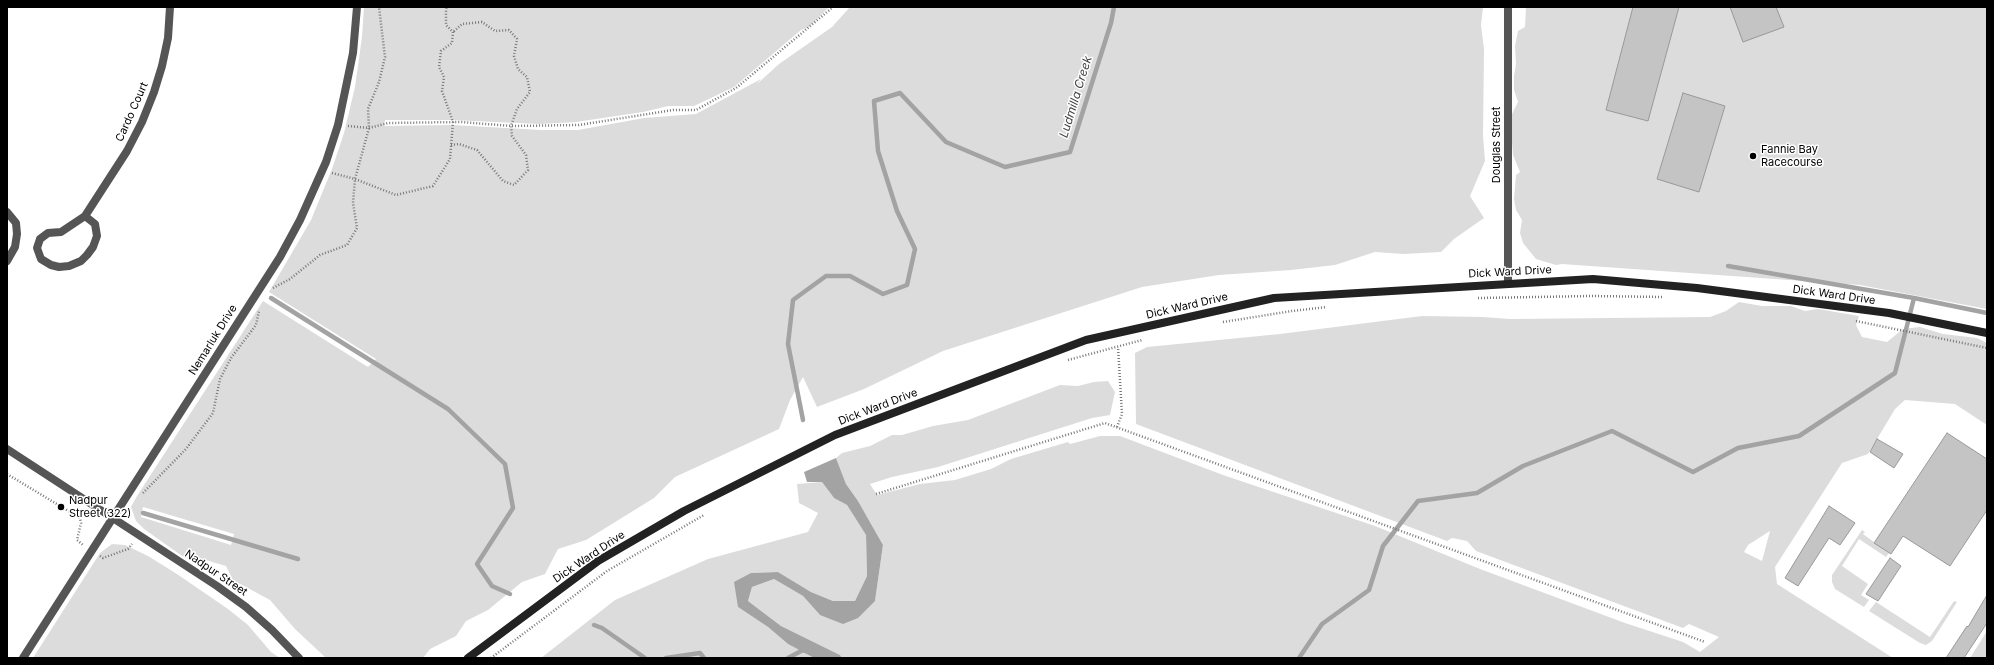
<!DOCTYPE html>
<html>
<head>
<meta charset="utf-8">
<style>
	body { margin:0 }
	#map { position:relative; width:1994px; height:665px; overflow:hidden; background:#fff; font-family:Inter,sans-serif }
	canvas { display:block }
	.frame { position:absolute; inset:0; border:8px solid #000; pointer-events:none }
</style>
</head>
<body>
<div id="map">
<canvas width="1994" height="665"></canvas>
<div class="frame"></div>
</div>
<script>
const c = document.querySelector('canvas').getContext('2d');
c.lineJoin = 'round';
function paint(path, color) { c.fillStyle = color; c.fill(path, 'evenodd'); }
const poly = rows => new Path2D(rows.map(r => 'M' + r).join(''));
function stroke(path, color, width, dash) { c.strokeStyle = color; c.lineWidth = width; c.lineCap = dash ? 'butt' : 'round'; c.setLineDash(dash || []); c.stroke(path); }
function drawText(font, color, halo, rows, align = 'center') {
  c.font = font + ' Inter,sans-serif'; c.lineWidth = 3; c.setLineDash([]); c.textBaseline = 'middle'; c.strokeStyle = halo; c.fillStyle = color; for (const [text, x, y, turn = 0] of rows) {
    c.save(); c.translate(x, y); c.rotate((+turn || 0) * Math.PI / 180); c.textAlign = isNaN(turn) ? turn : align; if (halo) c.strokeText(text, 0, 0); c.fillText(text, 0, 0); c.restore();
  }
}
paint(poly([
	[364,7,829,7,809,27,801,30,734,87,694,106,668,106,643,112,576,122,540,124,452,120,385,120,384,126,453,125,541,130,578,130,644,118,696,114,761,79,757,84,779,64,832,27,850,7,1483,7,1481,25,1484,49,1483,136,1485,161,1470,196,1484,218,1454,239,1441,252,1403,254,1375,252,1335,265,1291,270,1219,275,1142,287,943,351,864,389,817,407,803,377,790,400,779,429,675,477,654,498,586,540,558,549,545,574,522,582,488,610,466,621,456,636,430,649,423,658,326,658,295,629,270,600,233,580,226,566,202,559,185,558,144,529,136,521,131,507,137,496,263,301,368,367,376,359,269,292,311,220,332,169,344,133,355,87,362,37],
	[143,507,234,534,231,545,141,517],
	[1526,7,1987,7,1987,309,1860,285,1562,264,1556,265,1536,259,1523,243,1520,233,1522,220,1516,210,1514,199,1516,175,1520,172,1513,155,1511,129,1512,114,1518,102,1514,90,1514,76,1516,64,1515,46,1518,31,1525,27],
	[1739,302,1762,306,1791,306,1805,311,1818,309,1859,316,1856,325,1862,337,1887,342,1903,329,1920,327,1943,334,1977,338,1987,343,1987,425,1955,404,1905,400,1895,409,1868,454,1842,463,1775,567,1777,584,1893,658,842,658,840,655,781,626,748,601,752,587,774,579,803,596,820,615,875,601,883,545,858,501,846,484,836,458,842,453,870,446,892,435,902,435,933,426,968,420,1060,385,1078,386,1094,382,1108,381,1115,392,1110,415,1092,418,938,467,892,477,870,484,877,495,920,484,955,480,991,469,1011,459,1068,442,1070,444,1100,436,1120,436,1223,475,1375,526,1480,569,1625,623,1683,642,1700,652,1719,637,1689,624,1683,628,1476,551,1467,541,1452,538,1447,541,1136,424,1135,353,1147,347,1280,334,1422,316,1483,317,1510,319,1710,317,1726,311],
	[1770,531,1762,561,1744,552,1748,545],
	[822,482,834,498,847,505,866,535,867,576,855,601,833,601,811,592,778,572,751,573,738,607,768,627,788,644,814,658,541,658,615,600,708,559,808,532,818,513,799,503,797,484],
	[1862,530,1865,532,1863,534,1889,553,1886,557,1859,539,1842,566,1868,584,1861,595,1869,600,1864,607,1835,589,1832,582,1832,575],
	[112,544,125,545,148,556,177,574,228,609,248,625,271,652,280,658,33,658,100,553],
	[1954,601,1957,602,1932,641,1926,645,1920,643,1869,611,1876,602,1930,637],
	[1987,631,1987,658,1970,658]
]), '#dcdcdc');
paint(poly([
	[836,458,846,484,858,501,883,545,875,601,858,618,843,624,820,615,803,596,774,579,752,587,748,601,781,626,840,655,842,658,814,658,788,644,768,627,738,607,734,582,751,573,778,572,811,592,833,601,855,601,867,576,866,535,847,505,834,498,822,482,807,482,804,472]
]), '#a3a3a3');
stroke(poly([
	[1728,266,1914,298,1987,313],
	[271,298,448,409,505,464,513,508,477,564,492,586,510,594],
	[803,420,788,344,793,300,826,276,850,276,883,294,907,285,915,249,897,211,878,151,874,101,900,93,946,142,1005,167,1070,152,1111,23,1114,7],
	[143,513,298,559],
	[594,625,602,628,645,658],
	[666,658,700,653,704,658],
	[788,658,803,650,806,651],
	[1299,658,1322,624,1369,590,1383,546,1418,501,1477,493,1523,466,1612,431,1693,472,1738,448,1799,436,1895,373,1914,298]
]), '#a3a3a3', 4.5);
const building = poly([
	[1633,7,1679,7,1648,121,1606,110,1633,7],
	[1730,7,1776,7,1784,27,1743,42,1730,7],
	[1683,93,1725,106,1699,192,1657,179,1683,93],
	[1947,433,1987,459,1987,510,1950,566,1903,536,1891,554,1874,543,1947,433],
	[1877,439,1903,454,1894,468,1870,452,1877,439],
	[1829,506,1855,523,1840,545,1829,538,1798,586,1785,578,1829,506],
	[1890,558,1901,566,1878,601,1866,594,1890,558],
	[1987,595,1987,623,1964,658,1946,658,1967,626,1968,627,1987,595]
]);
paint(building, '#c4c4c4');
stroke(building, '#999', 1);
stroke(poly([
	[348,126,369,128,388,123,461,122,512,126,579,125,673,110,696,110,736,88,833,7],
	[451,145,459,144,477,150,503,181,514,185,528,170,526,155,512,136,511,126,517,109,530,92,527,77,518,69,514,56,517,39,509,30,495,31,482,22,462,24,453,32],
	[332,173,355,179,396,195,433,186,450,159,453,122,442,91,444,77,439,67,441,51,452,43,453,32,446,25,446,9,447,7],
	[273,288,290,279,320,255,347,245,357,228,353,203,355,179,369,128,368,109,379,82,385,57,379,7],
	[1478,298,1591,296,1663,297],
	[1856,321,1987,348],
	[1223,322,1292,311,1327,307],
	[1068,360,1142,340],
	[1117,427,1122,414,1118,347],
	[7,474,80,518,81,523,77,540,83,545],
	[143,493,186,449,213,413,220,379,231,358,256,325,259,311],
	[876,494,1105,423,1705,642],
	[100,556,103,558,128,549,132,544],
	[491,658,607,571,704,515]
]), '#777', 2.5, [1, 2]);
stroke(poly([
	[1508,7,1508,283],
	[7,212,16,223,17,234,15,247,7,261],
	[85,216,95,224,97,236,93,247,87,255,81,261,69,266,59,267,51,265,41,259,37,248,40,239,48,233,61,232,85,216,127,151,142,122,154,92,162,66,168,38,170,7],
	[7,449,217,586,246,607,272,630,299,658],
	[23,658,280,257,300,220,326,162,338,125,353,53,357,7]
]), '#555', 8);
stroke(poly([
	[468,658,598,561,684,511,835,435,1086,340,1274,298,1593,279,1697,288,1889,313,1987,333]
]), '#222', 8);
for (const [x, y, r, color] of [
	[1753,156,4,"#000"],
	[61,507,4,"#000"]
]) { const dot = new Path2D(); dot.arc(x, y, r, 0, 2 * Math.PI); c.fillStyle = color; c.fill(dot); stroke(dot, '#fff', 1.5); }
drawText('11px', '#000', '#fff', [
	["Cardo Court",132,112,-66],
	["Douglas Street",1497,145,-90],
	["Dick Ward Drive",1510,272,-3],
	["Dick Ward Drive",1834,295,8],
	["Dick Ward Drive",1187,306,-13],
	["Nemarluk Drive",213,340,-58],
	["Dick Ward Drive",878,407,-21],
	["Dick Ward Drive",589,557,-34],
	["Nadpur Street",216,573,34]
]);
drawText('11px', '#000', '#fff', [
	["Fannie Bay",1761,150],
	["Racecourse",1761,163],
	["Nadpur",69,501],
	["Street (322)",69,514]
], 'left');
drawText('italic 12px', '#444', '#fff', [
	["Ludmilla Creek",1076,97,-73]
]);
</script>
</body>
</html>
